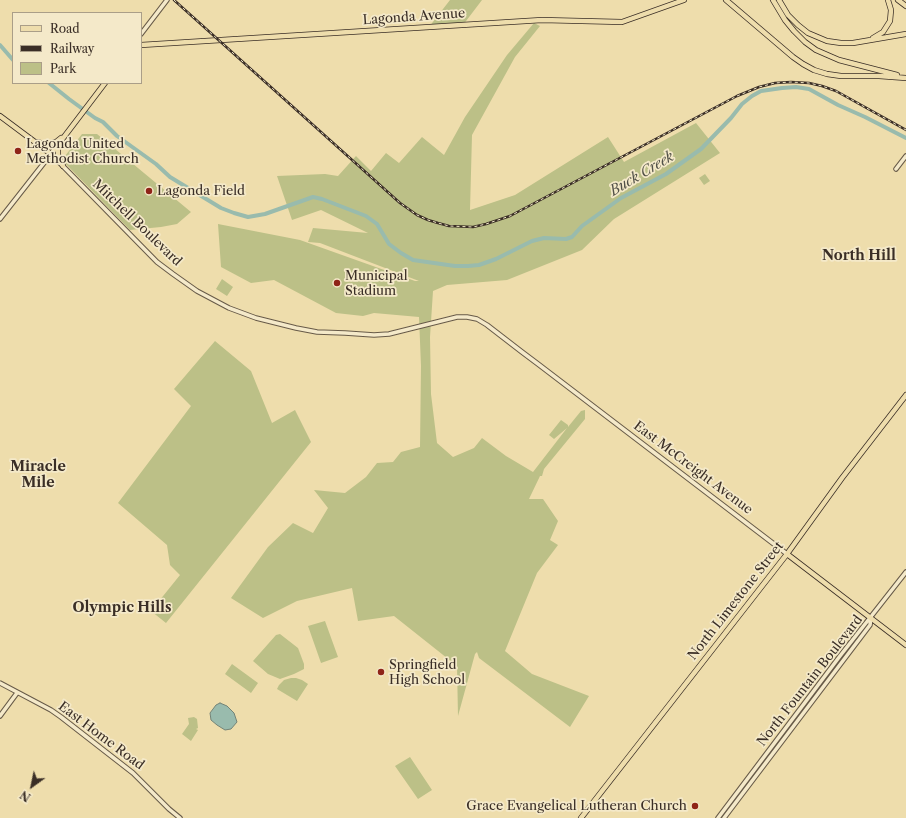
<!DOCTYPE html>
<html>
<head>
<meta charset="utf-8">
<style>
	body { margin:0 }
	#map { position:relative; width:906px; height:818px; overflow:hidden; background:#eeddac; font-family:"Libre Caslon Text",serif }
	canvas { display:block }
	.legend { position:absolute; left:12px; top:12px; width:130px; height:72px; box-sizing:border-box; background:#f4e9c9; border:1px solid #aa9e88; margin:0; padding:5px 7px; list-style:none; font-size:12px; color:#3a2e26 }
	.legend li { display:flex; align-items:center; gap:8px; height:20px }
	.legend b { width:20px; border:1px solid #aa9e88 }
	.north { position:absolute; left:12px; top:766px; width:40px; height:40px; -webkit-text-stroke:3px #f4e9c9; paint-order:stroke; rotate:213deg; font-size:11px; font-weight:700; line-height:16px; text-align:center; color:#3a2e26 }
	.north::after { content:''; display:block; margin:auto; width:14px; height:18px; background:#3a2e26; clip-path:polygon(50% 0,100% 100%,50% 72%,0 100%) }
</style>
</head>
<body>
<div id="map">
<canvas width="906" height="818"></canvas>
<ul class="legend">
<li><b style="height:5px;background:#eeddac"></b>Road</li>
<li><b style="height:5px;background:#3a2e26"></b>Railway</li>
<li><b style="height:11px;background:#bcc087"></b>Park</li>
</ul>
<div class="north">N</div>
</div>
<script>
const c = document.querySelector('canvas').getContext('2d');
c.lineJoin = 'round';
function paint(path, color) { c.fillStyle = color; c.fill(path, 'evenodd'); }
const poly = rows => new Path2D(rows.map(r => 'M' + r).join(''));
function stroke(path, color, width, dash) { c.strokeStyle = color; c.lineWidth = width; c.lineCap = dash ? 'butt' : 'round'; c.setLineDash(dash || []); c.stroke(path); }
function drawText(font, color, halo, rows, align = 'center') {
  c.font = font + ' "Libre Caslon Text",serif'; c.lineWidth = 3.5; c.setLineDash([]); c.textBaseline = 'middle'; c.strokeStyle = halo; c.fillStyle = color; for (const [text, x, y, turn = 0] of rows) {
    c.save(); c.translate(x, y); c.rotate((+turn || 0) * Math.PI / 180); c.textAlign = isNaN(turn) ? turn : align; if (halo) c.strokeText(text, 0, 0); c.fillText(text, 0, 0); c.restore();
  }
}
paint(poly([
	[450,0,482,0,463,25,429,27],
	[534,23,540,26,515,57,472,135,470,210,515,195,608,137,624,162,696,123,720,153,614,219,582,250,507,280,447,285,433,291,430,337,431,394,437,443,453,457,474,448,482,438,506,456,533,472,567,428,554,439,549,435,561,420,568,425,568,427,581,411,585,410,585,419,544,469,542,476,540,476,529,499,543,499,558,521,550,540,558,545,537,573,505,651,532,674,589,696,570,727,479,658,477,652,475,654,458,716,457,666,394,616,358,621,352,588,297,601,263,618,231,598,268,547,293,523,313,533,328,508,314,490,345,493,366,477,377,463,393,462,401,452,420,447,421,366,419,317,374,313,363,316,336,313,274,280,251,283,221,267,218,224,300,240,415,281,419,281,320,243,308,242,313,228,368,233,321,210,292,220,277,176,325,174,338,176,356,156,371,171,386,153,399,163,422,137,444,155,465,117,507,55],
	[82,134,97,134,191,212,177,224,161,227,130,230,62,160],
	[705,174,710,181,704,185,699,178],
	[222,279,233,287,227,296,216,289],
	[215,341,251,371,272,423,295,410,311,442,166,623,151,611,180,575,170,565,167,545,118,503,191,406,174,389],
	[325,621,338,657,321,663,308,626],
	[280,634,298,648,304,664,304,669,294,674,280,679,268,674,253,661,276,635],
	[232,664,258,683,251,693,225,674],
	[291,678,296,678,302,680,308,684,297,701,277,689,279,685,284,680],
	[194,717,197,719,198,728,196,729,198,730,191,741,182,734,189,724,188,718],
	[410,757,432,790,418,799,395,766]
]), '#bcc087');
const water = poly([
	[220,703,227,706,234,713,237,722,231,729,225,730,217,725,211,720,210,713,216,705,220,703]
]);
paint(water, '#99bbad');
stroke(water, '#738377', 1);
stroke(poly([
	[0,45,13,60],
	[49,83,69,99,95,118,103,122,117,136,156,164,170,177,221,208,234,213,248,217,265,214,313,197,322,199,366,216,377,224,389,244,401,253,413,260,455,266,468,266,479,265,496,259,532,241,544,238,566,239,572,237,582,226,621,198,666,174,701,149,731,118,742,104,752,96,761,91,782,88,796,87,809,89,838,105,865,117,906,138]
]), '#99bbad', 4);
const minor = poly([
	[141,34,167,0],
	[896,169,906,156],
	[0,219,51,154,157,262,173,274,197,291,229,308,256,318,296,328,317,332,345,333,374,335,389,334,457,317,467,317,477,319,487,325,522,352,538,364,787,554],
	[0,683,51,710,61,717,133,773,169,809,180,818],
	[0,716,17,693],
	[718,818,840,656,906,572],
	[724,818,870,625,871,618]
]);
const major = poly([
	[726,0,793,57,803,64,814,70,827,74,841,76,879,76,906,78],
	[773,0,785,20,794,31,805,42,816,50,839,60,897,75],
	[779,0,788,15,798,25,808,33,827,41,841,43,853,43,906,34],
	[898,0,906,6],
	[873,38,883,32,890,21,891,10,888,0],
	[141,45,542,20,622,22,684,0],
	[0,116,51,154,105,83],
	[38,142,41,143,48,144,56,142,61,138],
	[60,144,58,149,58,155,63,166],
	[787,554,906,645],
	[581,818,787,554,842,478,906,395]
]);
stroke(minor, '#675a48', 5.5);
stroke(major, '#3a2e26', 6);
stroke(minor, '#f4e9c9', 3.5);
stroke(major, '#eeddac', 4.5);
const rail = poly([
	[174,0,400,203,417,215,428,220,438,223,449,226,473,227,486,224,510,216,737,96,759,87,775,83,791,82,809,83,822,86,836,91,906,130]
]);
stroke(rail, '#3a2e26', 2.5);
stroke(rail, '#f4e9c9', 1, [3]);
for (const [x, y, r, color] of [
	[18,151,4,"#8f2418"],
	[149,191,4,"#8f2418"],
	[337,283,4,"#8f2418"],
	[381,672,4,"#8f2418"],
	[695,806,4,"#8f2418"]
]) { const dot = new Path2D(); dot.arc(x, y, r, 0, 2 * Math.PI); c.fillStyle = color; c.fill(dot); stroke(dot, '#f4e9c9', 1.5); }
drawText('13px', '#3a2e26', '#f4e9c9', [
	["Lagonda Avenue",414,17,-4],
	["Mitchell Boulevard",137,223,44],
	["East McCreight Avenue",693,468,37],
	["North Limestone Street",736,601,-52],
	["North Fountain Boulevard",810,681,-52],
	["East Home Road",101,736,37]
]);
drawText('13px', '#3a2e26', '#f4e9c9', [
	["Lagonda United",26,144],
	["Methodist Church",26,159],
	["Lagonda Field",157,191],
	["Municipal",345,276],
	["Stadium",345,291],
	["Springfield",389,665],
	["High School",389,680],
	["Grace Evangelical Lutheran Church",687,806,"right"]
], 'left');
drawText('italic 14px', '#525148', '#f4e9c9', [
	["Buck Creek",642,174,-31]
]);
drawText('bold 14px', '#3a2e26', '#f4e9c9', [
	["North Hill",859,256],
	["Miracle",38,467],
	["Mile",38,483],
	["Olympic Hills",122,608]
]);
</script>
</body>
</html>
